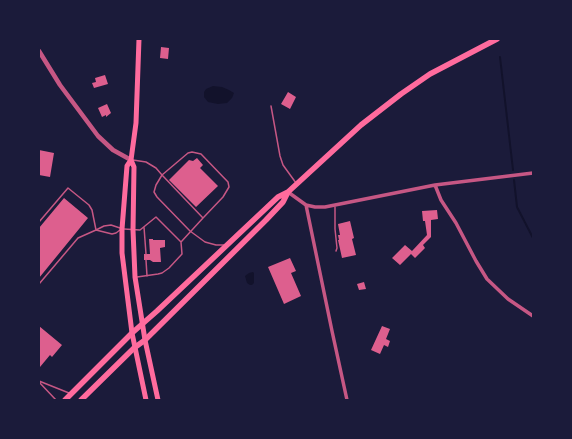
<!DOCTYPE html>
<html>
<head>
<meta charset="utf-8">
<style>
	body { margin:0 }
	#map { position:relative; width:572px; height:439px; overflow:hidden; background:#1b1b3a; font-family:"Open Sans",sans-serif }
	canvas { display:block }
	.frame { position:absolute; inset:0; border:40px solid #1b1b3a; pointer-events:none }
</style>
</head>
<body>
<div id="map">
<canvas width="572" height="439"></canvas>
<div class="frame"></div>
</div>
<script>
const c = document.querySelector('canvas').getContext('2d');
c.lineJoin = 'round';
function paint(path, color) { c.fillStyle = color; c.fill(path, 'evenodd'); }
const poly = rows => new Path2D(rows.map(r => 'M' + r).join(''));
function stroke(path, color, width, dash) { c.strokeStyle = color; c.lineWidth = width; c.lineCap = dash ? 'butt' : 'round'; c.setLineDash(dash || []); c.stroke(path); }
paint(poly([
	[213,86,222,87,229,90,234,93,232,98,227,103,218,104,208,102,204,97,204,92,206,89],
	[253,272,254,273,254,283,252,285,250,285,247,283,245,276,249,273]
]), '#12122b');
stroke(poly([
	[500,57,513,170],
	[514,180,517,207,533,238]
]), '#12122b', 2);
paint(poly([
	[161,47,169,48,168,59,160,58],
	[105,75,108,84,94,88,92,83,96,82,95,78],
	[288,92,296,97,290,109,281,104],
	[107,104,111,113,106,117,106,115,102,117,98,108],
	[39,150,54,153,50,177,39,175],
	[197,158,203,165,200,168,218,186,196,207,169,180,189,160,193,161],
	[64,198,88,218,39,278,39,228],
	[437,210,438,219,431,220,431,237,423,245,425,248,415,258,411,254,400,265,392,258,405,245,412,251,427,235,425,221,423,221,422,211],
	[350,221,354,238,352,239,356,255,342,258,338,240,339,240,338,235,340,235,338,224],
	[149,239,153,239,153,240,165,240,165,247,160,248,161,262,153,262,150,260,144,260,144,254,150,254],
	[290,258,296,271,291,273,301,296,284,304,268,267],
	[364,282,366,289,359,290,357,284],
	[39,326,62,345,52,357,50,355,40,367],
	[382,326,390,329,386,339,390,341,388,347,384,345,380,354,371,350]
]), '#dd5f8e');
stroke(poly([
	[271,106,280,156,283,165,296,183],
	[192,152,201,154,228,182,229,187,223,197,203,218,162,175,188,153,192,152],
	[133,160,146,162,156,168,162,175,156,185,154,192,157,197,190,231,205,242,216,245,225,245],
	[335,207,335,229,337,248,336,251],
	[39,222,68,188,89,205,92,210,96,230,78,238,39,284],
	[144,227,146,254],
	[124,229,140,230,156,217,181,242,182,254,169,268,162,273,158,274,137,277],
	[96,230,104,226,111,225,120,228],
	[96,230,112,234,116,233,120,230],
	[181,242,203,218],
	[146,260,147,276],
	[39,381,69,393],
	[39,382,56,400]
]), '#c65784', 1.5);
stroke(poly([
	[435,185,441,200,456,223,476,261,487,279,508,299,533,316],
	[288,192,306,205,315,207,325,207,435,185,533,173],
	[306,205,332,331,347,400]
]), '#c65784', 3.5);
stroke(poly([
	[39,51,60,85,98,136,113,150,131,160]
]), '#c65784', 4.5);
stroke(poly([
	[139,39,136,123,131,160,127,166,122,229,122,253,132,333,146,400],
	[131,160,134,167,133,230,135,277,145,340,158,400]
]), '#ff6b9d', 5);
stroke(poly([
	[65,400,132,333,157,311,278,197,288,192,361,125,401,94,430,74,497,39],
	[81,400,134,348,145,340,266,220,283,202,288,192]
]), '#ff6b9d', 5.5);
</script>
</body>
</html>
